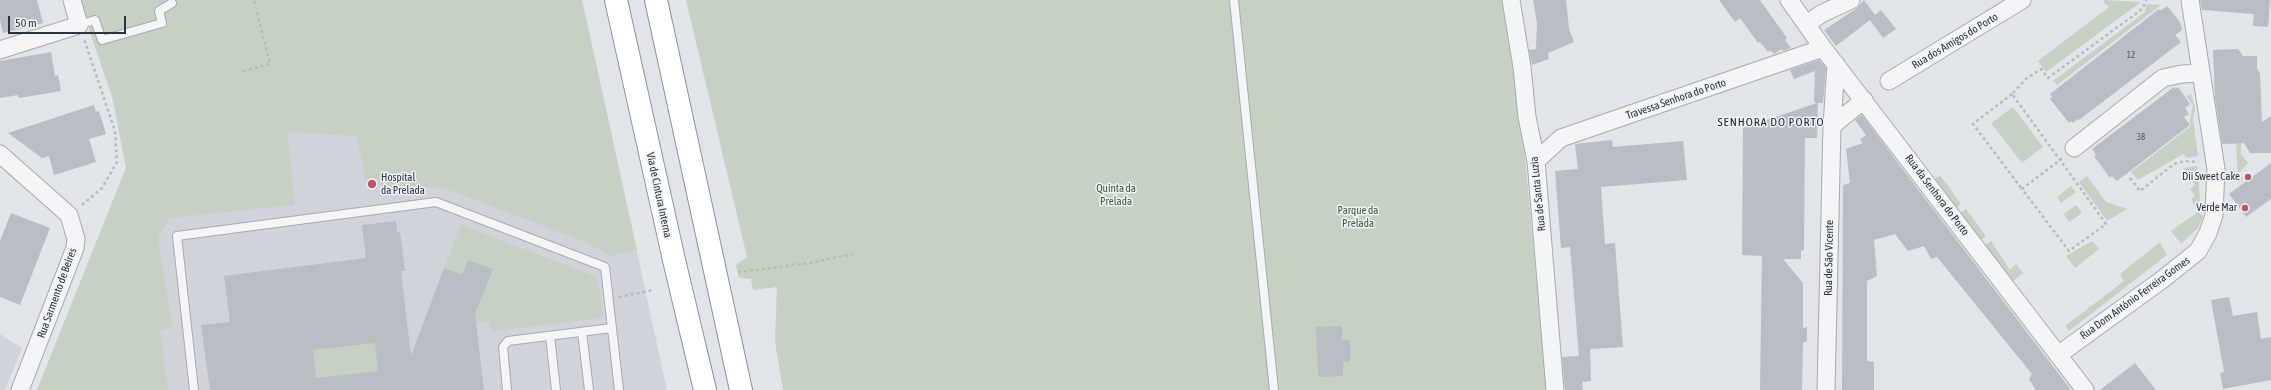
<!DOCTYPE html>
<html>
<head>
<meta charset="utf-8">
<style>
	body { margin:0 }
	#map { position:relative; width:2271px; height:390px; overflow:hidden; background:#e1e4e8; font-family:"Asap Condensed",sans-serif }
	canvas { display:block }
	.scale { position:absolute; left:8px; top:16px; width:118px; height:18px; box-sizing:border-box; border:2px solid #2b333e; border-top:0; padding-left:5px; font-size:12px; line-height:14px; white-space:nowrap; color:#2b333e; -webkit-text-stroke:3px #f0f3f6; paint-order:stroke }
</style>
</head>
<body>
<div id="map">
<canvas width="2271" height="390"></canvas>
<div class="scale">50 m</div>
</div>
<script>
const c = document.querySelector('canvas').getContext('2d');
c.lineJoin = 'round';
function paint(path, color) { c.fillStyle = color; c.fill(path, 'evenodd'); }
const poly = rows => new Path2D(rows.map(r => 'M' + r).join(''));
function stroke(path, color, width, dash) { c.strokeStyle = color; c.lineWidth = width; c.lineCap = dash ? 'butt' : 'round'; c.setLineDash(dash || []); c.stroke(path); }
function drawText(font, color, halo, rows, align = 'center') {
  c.font = font + ' "Asap Condensed",sans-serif'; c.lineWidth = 3; c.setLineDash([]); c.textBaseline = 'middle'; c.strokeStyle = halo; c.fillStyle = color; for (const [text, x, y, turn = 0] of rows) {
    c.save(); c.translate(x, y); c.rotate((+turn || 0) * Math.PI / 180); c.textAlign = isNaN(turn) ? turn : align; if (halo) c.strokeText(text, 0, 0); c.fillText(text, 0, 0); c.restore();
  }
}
paint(poly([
	[582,0,667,390,37,390,126,168,113,100],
	[0,334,22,348,5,390,0,390]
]), '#d0d3da');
paint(poly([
	[79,0,582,0,637,250,610,256,590,244,444,188,366,184,357,136,287,132,295,205,169,218,158,238,172,328,160,330,168,390,37,390,126,168,113,100],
	[686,0,1503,0,1524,147,1547,390,783,390,775,342,777,287,753,290,751,279,739,278,736,265,747,257],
	[2105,0,2141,2,2046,72,2038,61,2109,7,2103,2],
	[2147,4,2161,5,2057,85,2053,81,2145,12],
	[2191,94,2195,107,2193,119,2198,156,2187,158,2183,154,2138,180,2131,172,2191,126,2190,119,2193,105,2186,96],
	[2013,107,2043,147,2022,163,1991,123],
	[2236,140,2241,140,2241,154,2248,163,2239,173,2243,179,2238,183],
	[2197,166,2200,197,2199,212,2203,216,2198,228,2181,244,2171,231,2198,212,2191,199,2195,196,2190,189,2195,185,2183,168],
	[1940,175,1961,204,1955,209,1934,179],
	[2087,176,2106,202,2127,209,2107,221,2079,182],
	[2071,186,2076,192,2061,203,2057,197],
	[2076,205,2082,213,2069,222,2064,214],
	[1966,209,1986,236,1980,241,1960,213],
	[461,225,595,276,601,293,603,318,496,331,491,329,489,321,472,323,493,269,468,260,462,275,444,268],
	[1991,241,2010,270,2016,264,2023,273,2012,282,1984,246],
	[2092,241,2099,249,2075,268,2066,256],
	[2160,242,2167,255,2069,331,2065,326,2124,281,2120,274],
	[375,343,378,371,316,378,313,350]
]), '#c7d1c3');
paint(poly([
	[0,0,37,0,43,23,3,33,0,20],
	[1533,0,1566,0,1569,29,1574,42,1548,53,1549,59,1532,65,1529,50,1536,49,1537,23],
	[1719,0,1760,0,1787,38,1785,40,1791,48,1783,51,1782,49,1774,54,1770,50,1768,52,1760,42,1758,43,1740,18,1735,22],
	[1864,0,1875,15,1881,10,1896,29,1883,38,1870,20,1836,46,1824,30,1856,9],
	[2200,0,2270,0,2268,27,2253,26,2254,14,2202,10],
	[2167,6,2180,22,2182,30,2175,35,2181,42,2079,120,2078,119,2073,123,2071,121,2069,123,2050,99,2052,97,2050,94,2159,9,2160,11],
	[2238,49,2243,56,2257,56,2257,69,2260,73,2262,122,2271,116,2271,153,2250,153,2244,143,2222,144,2215,97,2213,50],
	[51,52,55,76,58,75,61,91,19,98,18,95,0,98,0,61],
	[1819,60,1826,68,1823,103,1818,103,1817,138,1805,138,1804,250,1801,251,1801,259,1783,259,1803,283,1803,328,1807,327,1807,341,1803,343,1802,390,1760,390,1762,256,1742,255,1743,128,1817,103,1814,102,1815,71,1794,79,1790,70],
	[2174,87,2175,89,2178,87,2190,104,2185,108,2189,114,2184,117,2190,125,2117,181,2112,176,2110,178,2094,156,2096,155,2092,149],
	[94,105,96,112,99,111,106,134,89,139,96,162,54,175,49,156,42,158,8,133],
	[1862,115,1898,163,2071,390,2036,390,2029,379,2032,374,1937,257,1931,259,1924,246,1908,251,1895,234,1874,240,1877,276,1867,281,1867,361,1874,362,1874,390,1842,390,1843,185,1850,183,1846,149,1863,143,1860,140,1866,135,1855,120],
	[1612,140,1613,147,1683,141,1687,180,1601,187,1605,244,1615,243,1623,347,1590,349,1591,381,1582,382,1583,390,1565,390,1562,357,1579,356,1570,247,1561,248,1555,171,1578,169,1575,144],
	[2271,163,2271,199,2246,217,2229,194],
	[11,213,50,228,20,305,0,297,0,241],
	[396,221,397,232,400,232,405,271,401,271,411,356,444,268,462,275,468,260,493,269,475,314,484,390,210,390,201,325,230,322,224,276,366,258,362,225],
	[375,343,378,371,316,378,313,350],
	[2229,297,2233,316,2257,312,2261,339,2271,337,2271,380,2223,389,2220,373,2224,372,2211,300],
	[1342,326,1342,340,1350,340,1350,362,1343,362,1343,376,1318,377,1316,327],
	[2135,363,2156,390,2100,390]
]), '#b9bdc4');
const lane = poly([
	[1234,0,1274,390],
	[79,25,95,20,102,40,162,23,159,11,172,3],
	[582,332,589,390],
	[550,336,556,390],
	[194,390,177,236,436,202,605,267,619,390],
	[507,390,503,347,508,341,612,328]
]);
const street = poly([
	[1511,0,1522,67,1527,117,1536,161,1555,390],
	[1789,0,1823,48,2085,390],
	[1807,24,1821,14,1851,0],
	[0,50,79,25,72,0],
	[1889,81,2022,0],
	[1832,126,1864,100],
	[2074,148,2163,78,2182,74,2201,73],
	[0,154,69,215,76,239,75,248,20,390],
	[1536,161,1561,138,1823,48],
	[2058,355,2163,279,2198,251,2208,233,2214,215,2216,169,2190,0],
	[1826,390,1832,126,1836,64]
]);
const highway = poly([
	[616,0,674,260,705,390],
	[656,0,741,390]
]);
stroke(lane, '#a7abb2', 10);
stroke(street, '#a7abb2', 19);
stroke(highway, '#8a929d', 24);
stroke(poly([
	[243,71,270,64,254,0],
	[2012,94,1973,124,2022,189],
	[2062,158,2060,160,2022,189,2069,251,2106,224,2060,160,2012,94,2026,79,2041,69,2048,78,2137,13,2143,8,2146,0],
	[2130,178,2140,191,2174,164,2184,161,2198,162],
	[82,205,102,188,117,162,115,131,84,39],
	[738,272,810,263,852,254],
	[619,297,653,290]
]), '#b7bbc0', 2.5, [3, 3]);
stroke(lane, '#f3f5f7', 8);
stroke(street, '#f3f5f7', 17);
stroke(highway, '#fff', 22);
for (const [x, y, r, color] of [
	[2248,177,4,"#be5568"],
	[372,184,5,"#be5568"],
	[2245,208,4,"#be5568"]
]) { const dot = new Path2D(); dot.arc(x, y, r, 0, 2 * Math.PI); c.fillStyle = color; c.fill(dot); stroke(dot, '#f0f3f6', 1.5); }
drawText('9px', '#4e5660', null, [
	["12",2131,55],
	["38",2141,137]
]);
drawText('11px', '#2b333e', '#f0f3f6', [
	["Rua dos Amigos do Porto",1955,41,-31],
	["Travessa Senhora do Porto",1676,99,-19],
	["Rua de Santa Luzia",1538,194,-96],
	["Via de Cintura Interna",659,195,78],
	["Rua da Senhora do Porto",1937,195,53],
	["Rua de São Vicente",1829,258,-89],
	["Rua Sarmento de Beires",57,293,-70],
	["Rua Dom António Ferreira Gomes",2135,298,-36]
]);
drawText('11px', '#2b333e', '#f0f3f6', [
	["Dii Sweet Cake",2240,177],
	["Hospital",381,178,"left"],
	["da Prelada",381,191,"left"],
	["Verde Mar",2237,208]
], 'right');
drawText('11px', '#41583a', '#f0f3f6', [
	["Quinta da",1116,189],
	["Prelada",1116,202],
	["Parque da",1358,211],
	["Prelada",1358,224]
]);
c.letterSpacing = '1px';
drawText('12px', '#1d242f', '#f0f3f6', [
	["SENHORA DO PORTO",1771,122]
]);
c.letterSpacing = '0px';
</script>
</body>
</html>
